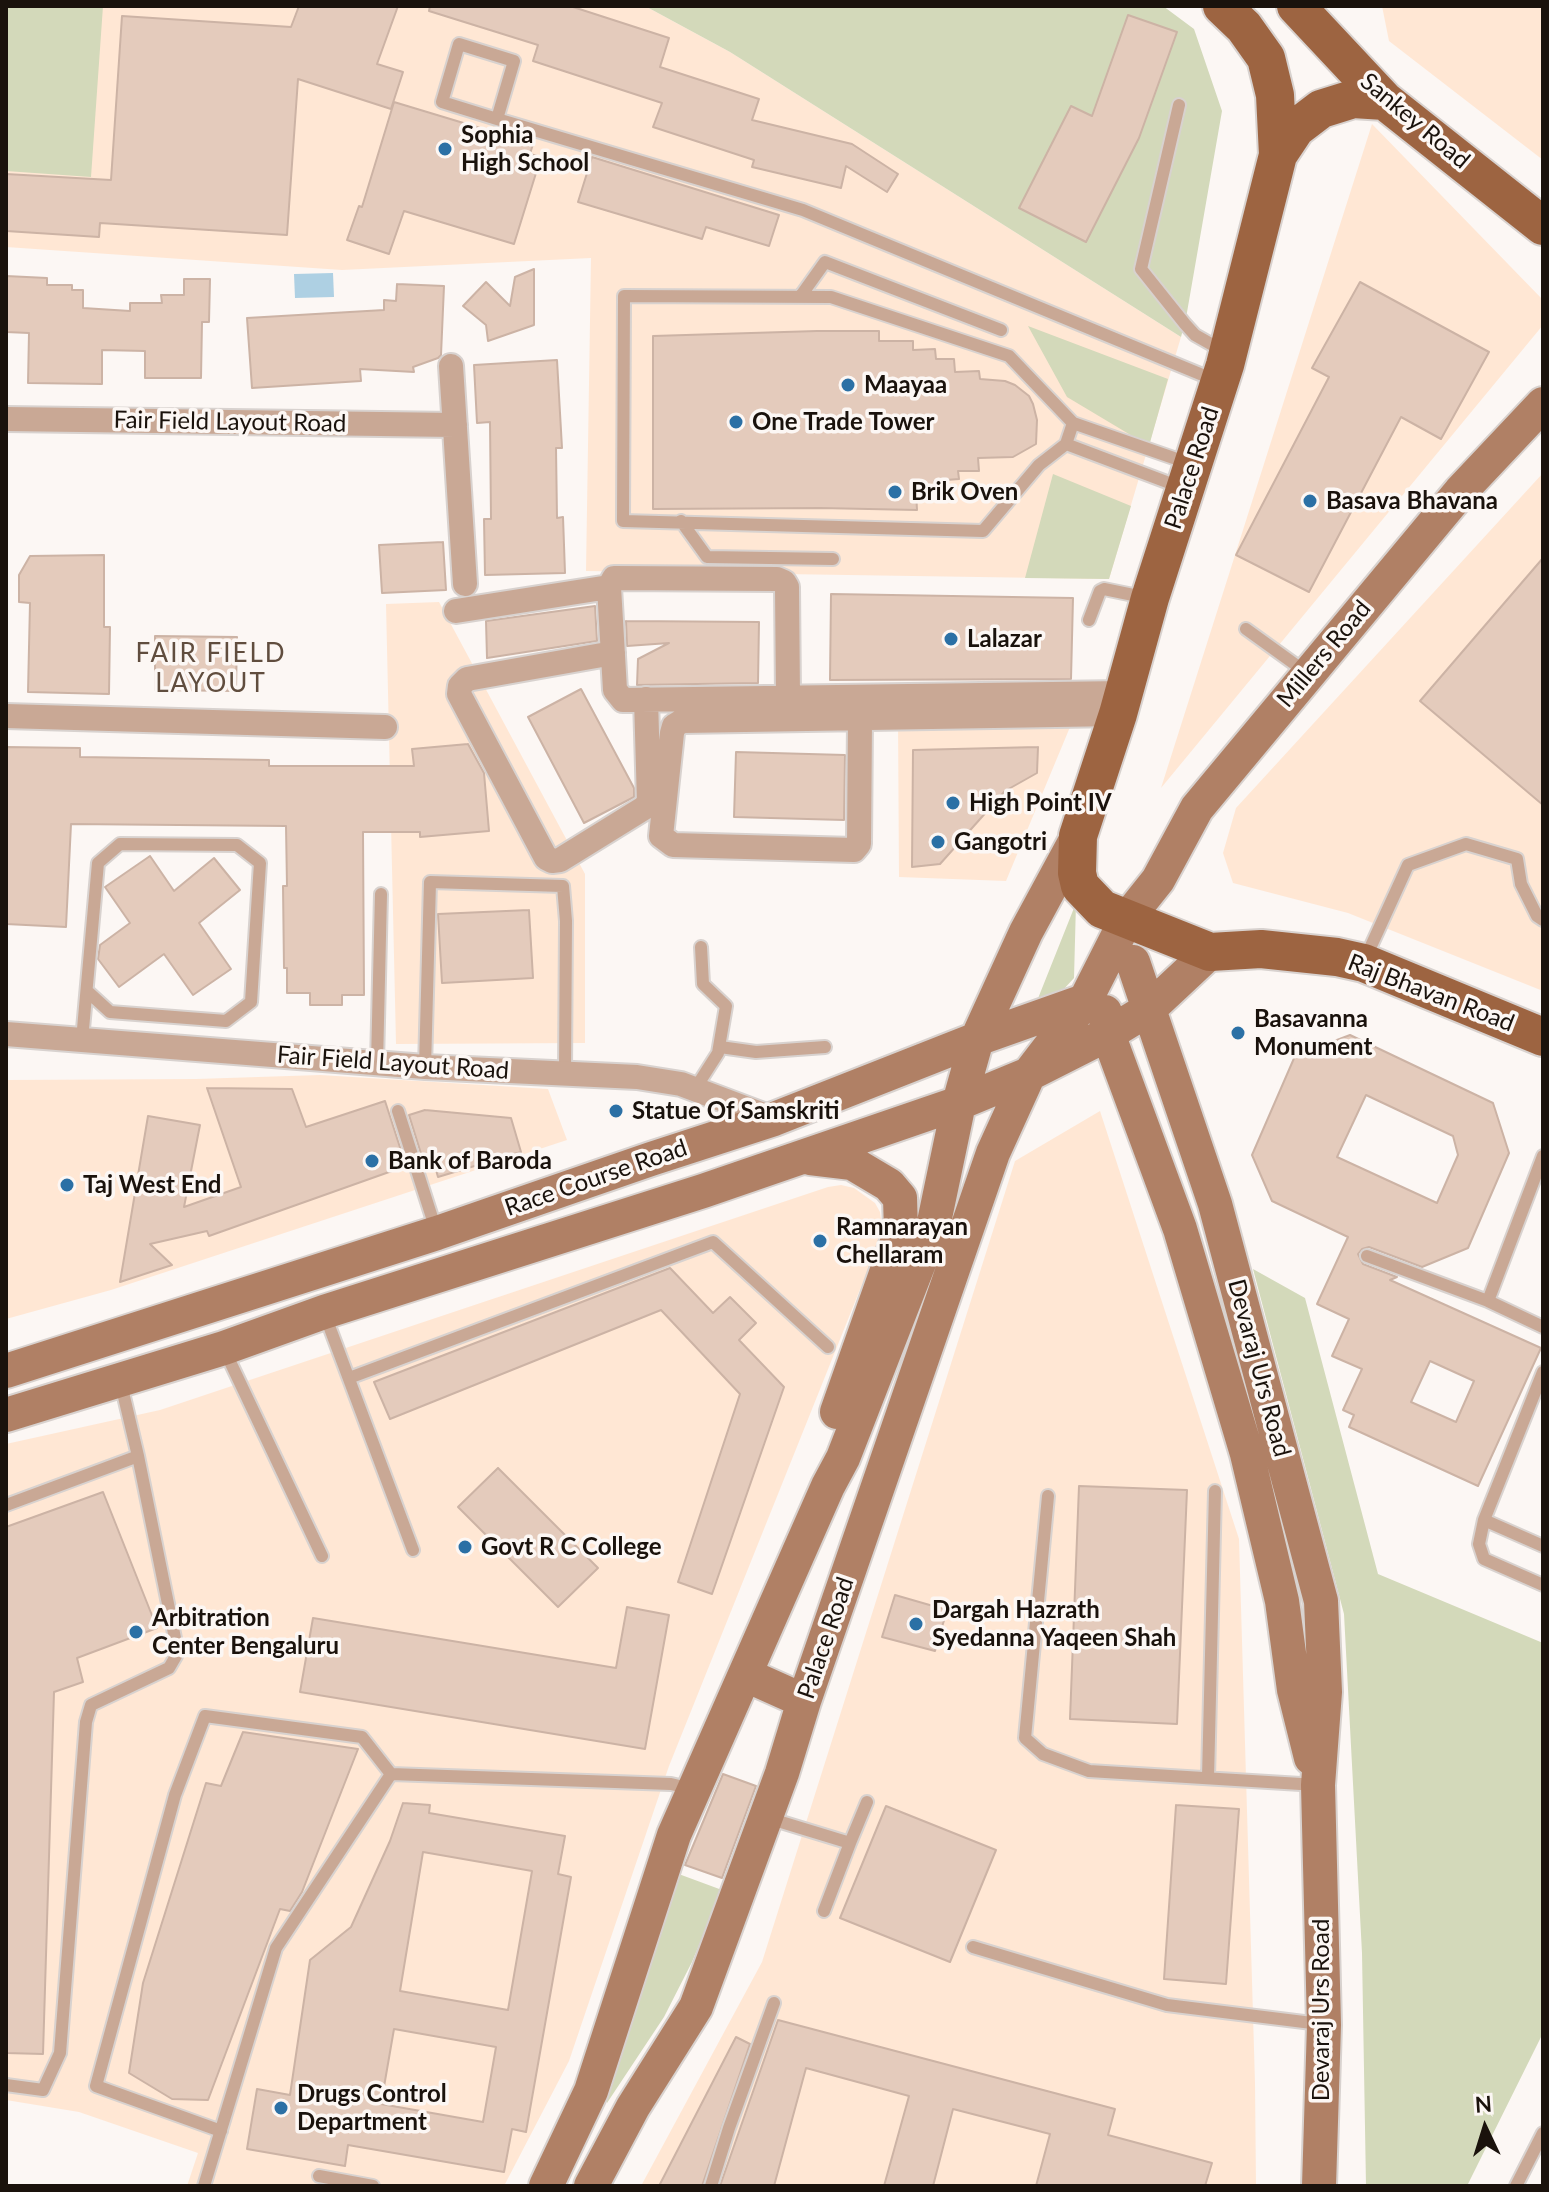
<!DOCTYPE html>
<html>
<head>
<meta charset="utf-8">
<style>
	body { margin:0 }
	#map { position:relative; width:1549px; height:2192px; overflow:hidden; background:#fcf7f4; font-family:Lato,sans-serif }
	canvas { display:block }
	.frame { position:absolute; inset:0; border:8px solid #1a120c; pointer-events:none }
	.north { position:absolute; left:1445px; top:2088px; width:80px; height:80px; -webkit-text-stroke:6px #fcf7f4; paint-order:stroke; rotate:356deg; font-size:22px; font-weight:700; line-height:32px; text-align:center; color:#1a120c }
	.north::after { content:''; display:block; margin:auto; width:28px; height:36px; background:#1a120c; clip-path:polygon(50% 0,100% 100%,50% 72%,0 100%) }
</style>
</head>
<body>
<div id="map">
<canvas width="1549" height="2192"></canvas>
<div class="frame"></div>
<div class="north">N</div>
</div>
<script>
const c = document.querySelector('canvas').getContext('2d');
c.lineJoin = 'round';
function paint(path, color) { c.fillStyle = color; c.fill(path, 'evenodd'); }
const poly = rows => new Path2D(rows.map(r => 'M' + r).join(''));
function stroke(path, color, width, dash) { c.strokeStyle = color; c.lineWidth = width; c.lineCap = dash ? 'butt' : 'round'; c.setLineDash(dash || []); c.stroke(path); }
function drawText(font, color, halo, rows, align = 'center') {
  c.font = font + ' Lato,sans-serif'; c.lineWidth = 7; c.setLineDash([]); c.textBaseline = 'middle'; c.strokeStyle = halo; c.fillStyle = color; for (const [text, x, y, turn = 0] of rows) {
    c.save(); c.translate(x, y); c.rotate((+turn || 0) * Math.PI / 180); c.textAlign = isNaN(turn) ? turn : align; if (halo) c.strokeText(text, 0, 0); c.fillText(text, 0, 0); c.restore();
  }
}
paint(poly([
	[6,6,645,6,730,52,1181,337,1109,579,586,571,591,258,342,270,6,247],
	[1382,6,1543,6,1543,160,1389,41],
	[1372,124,1543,300,1543,325,1161,788],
	[1543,473,1543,991,1348,913,1233,883,1223,853,1236,808],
	[439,602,585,874,585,1043,396,1044,386,604],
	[1075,715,1006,881,899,877,898,719],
	[320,1075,548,1089,567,1140,111,1290,6,1319,6,1080,196,1079],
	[1100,1111,1239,1539,1255,2083,1256,2186,641,2186,762,1962,1015,1161],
	[841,1185,854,1188,875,1203,880,1212,883,1232,669,1766,569,2061,504,2186,187,2186,198,2153,79,2112,6,2100,6,1444,160,1410,828,1187]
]), '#ffe7d4');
paint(poly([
	[6,6,103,6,91,177,6,171],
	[645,6,1163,6,1194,29,1222,111,1186,318,1181,337,730,52],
	[1028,326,1168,379,1149,446,1067,397],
	[1053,474,1131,506,1109,579,1025,578],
	[1076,903,1074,978,1052,1002,1031,1016],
	[1253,1269,1305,1298,1378,1574,1543,1643,1543,2033,1467,2186,1366,2186,1362,1953,1344,1614],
	[676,1873,722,1890,692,1962,664,2017,607,2103,607,2092]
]), '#d3d9ba');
paint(poly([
	[333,273,334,297,295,298,294,274]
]), '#aed0e3');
const building = poly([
	[299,6,398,6,377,64,403,72,391,109,298,79,287,235,100,223,99,237,6,231,6,174,111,180,122,16,291,27,299,6],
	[430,6,570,6,669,38,660,67,759,99,752,120,852,144,898,174,887,192,846,166,841,188,752,167,754,160,653,127,662,103,533,61,538,45,429,11,430,6],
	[1128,15,1177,32,1139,138,1086,242,1019,208,1071,106,1092,116,1128,15],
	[394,102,533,144,530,154,541,157,514,244,404,211,389,254,347,240,359,206,362,207,394,102],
	[592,157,779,215,769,246,706,227,702,239,578,202,592,157],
	[534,269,534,325,488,341,486,325,463,306,486,282,510,306,515,277,534,269],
	[6,276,47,278,47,285,72,285,72,290,83,290,83,308,130,311,130,303,162,303,161,295,184,295,184,279,210,279,209,322,202,322,201,378,145,378,145,351,102,350,102,384,28,383,29,333,6,332,6,276],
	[1360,282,1489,352,1441,439,1401,417,1309,592,1236,555,1329,377,1312,368,1360,282],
	[397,284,444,286,441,355,438,358,413,367,414,372,360,369,361,381,252,388,247,318,384,310,384,300,396,301,397,284],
	[817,331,879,331,879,341,913,341,913,350,935,349,936,359,954,359,955,372,979,371,980,379,1005,381,1015,385,1029,396,1033,404,1037,420,1036,444,1013,457,978,458,979,471,958,471,959,479,934,481,934,490,916,491,917,510,820,508,653,509,653,336,817,331],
	[557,360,562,448,556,448,557,518,563,517,565,573,485,575,484,519,491,519,490,422,477,423,474,365,557,360],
	[443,542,446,590,382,593,379,545,443,542],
	[104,555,104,627,110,627,109,694,28,692,30,603,19,602,19,575,30,556,104,555],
	[1543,558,1543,805,1420,701,1543,558],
	[831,594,1073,598,1071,679,830,680,831,594],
	[595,606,597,641,487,658,486,621,595,606],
	[626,621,759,622,758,683,637,685,638,659,669,643,627,646,626,621],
	[155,636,237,637,236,691,155,690,155,636],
	[581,689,634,788,634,797,584,823,528,717,581,689],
	[468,744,484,773,489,831,420,837,420,832,363,832,364,995,342,995,342,1005,310,1005,310,993,287,993,287,968,284,968,283,886,287,886,286,826,71,824,66,927,6,924,6,747,80,748,80,757,269,760,269,766,414,766,412,749,468,744],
	[1038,747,1037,773,1005,791,940,864,912,867,913,750,1038,747],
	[736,752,845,755,844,820,734,817,736,752],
	[150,856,174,891,214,858,240,890,199,923,231,969,193,995,164,954,119,987,98,959,100,945,130,923,105,887,150,856],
	[529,910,533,978,442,983,438,914,529,910],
	[1350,1035,1493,1103,1509,1153,1468,1248,1422,1267,1369,1247,1362,1249,1358,1254,1363,1264,1397,1277,1390,1280,1541,1348,1478,1486,1349,1427,1354,1415,1343,1410,1362,1369,1332,1356,1349,1319,1317,1304,1348,1237,1272,1201,1252,1155,1295,1056,1350,1035],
	[1366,1095,1453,1136,1458,1155,1437,1203,1337,1157,1366,1095],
	[1430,1361,1474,1381,1456,1422,1411,1402,1430,1361],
	[207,1088,292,1089,306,1127,385,1101,406,1166,209,1236,207,1231,150,1244,172,1265,120,1282,148,1116,200,1125,184,1207,241,1187,207,1088],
	[425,1110,511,1118,521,1152,438,1177,432,1156,423,1160,409,1115,425,1110],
	[670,1268,713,1313,730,1297,756,1323,739,1340,784,1387,712,1594,678,1582,740,1394,661,1310,390,1419,374,1382,670,1268],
	[498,1468,598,1568,558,1607,458,1507,498,1468],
	[1079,1486,1187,1490,1177,1724,1070,1719,1079,1486],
	[103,1492,157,1628,77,1658,83,1682,54,1692,43,2054,6,2053,6,1527,103,1492],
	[895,1595,947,1610,935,1651,882,1637,895,1595],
	[627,1607,669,1615,645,1749,300,1692,313,1618,616,1668,627,1607],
	[243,1732,358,1749,302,1892,290,1911,280,1909,208,2100,172,2099,129,2073,143,1983,206,1783,221,1786,243,1732],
	[723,1774,756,1786,722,1878,685,1865,723,1774],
	[403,1803,430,1805,429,1813,565,1836,558,1874,571,1877,526,2132,512,2129,504,2172,348,2145,345,2166,247,2149,257,2089,290,2095,310,1960,351,1927,390,1841,403,1803],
	[423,1852,532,1871,508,2010,400,1991,423,1852],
	[394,2029,496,2047,483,2122,381,2104,394,2029],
	[1176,1805,1239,1809,1226,1984,1164,1979,1176,1805],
	[886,1806,996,1850,950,1962,840,1918,886,1806],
	[778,2020,1115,2109,1108,2135,1212,2163,1205,2186,1036,2186,1050,2134,953,2109,933,2186,884,2186,909,2096,806,2068,774,2186,720,2186,778,2020],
	[736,2037,750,2044,702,2186,659,2186,736,2037]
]);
paint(building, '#e4cbbc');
stroke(building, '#ccb3a5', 2);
const lane = poly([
	[1179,105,1141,269,1185,324,1195,335,1225,352],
	[497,119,514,61,459,44,442,102,497,119,803,210,1217,381],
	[800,297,825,262,1001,330],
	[1073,423,1066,444,1039,465,983,531,623,521,624,296,831,297,1009,356,1073,423,1188,463],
	[1066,444,1180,487],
	[681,521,707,557,833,559],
	[1089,620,1100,591,1104,589,1148,598],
	[1246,629,1307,673],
	[1366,957,1408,865,1466,844,1517,859,1521,884,1537,916,1543,920],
	[82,1040,98,863,120,844,237,845,260,863,251,1002,226,1021,110,1012,87,991],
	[720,1047,756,1052,825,1047],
	[377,1063,381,894],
	[425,1067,430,882,563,886,566,921,565,1073],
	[695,1089,718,1053,726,1006,703,984,701,947],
	[398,1111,436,1230],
	[1543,1156,1488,1301,1543,1327],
	[1367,1256,1488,1301],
	[325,1315,413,1550],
	[225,1351,322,1556],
	[1543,1372,1484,1520,1479,1544,1484,1559,1543,1585],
	[349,1378,713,1242,828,1347],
	[1048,1496,1025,1738,1043,1754,1089,1771,1317,1785],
	[6,1505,138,1456],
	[1484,1520,1543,1546],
	[1208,1778,1215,1491],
	[768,1818,850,1843,824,1911],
	[850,1843,867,1802],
	[973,1947,1167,2005,1320,2024],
	[6,2085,43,2090,60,2053,86,1722,91,1705,169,1668,176,1656,177,1648,138,1456,121,1384],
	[221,2131,96,2086,175,1795,205,1716,362,1737,391,1774],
	[319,2176,373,2186],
	[204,2186,276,1948,391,1774,671,1784,692,1789],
	[711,2186,729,2128,774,2003],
	[1516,2186,1543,2133]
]);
const street = poly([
	[451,366,465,584],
	[6,419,455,425],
	[456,611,609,587],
	[613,653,467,679,460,686,459,694,546,858,552,861,560,860,644,808,649,802,646,699],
	[788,697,787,587,784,582,777,579,614,578,609,587,615,690,623,700,1124,693],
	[6,716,385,727],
	[860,720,859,844,854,850,673,845,661,836,672,733,674,726,682,721,1118,714],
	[6,1034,425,1067,637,1077,681,1084,774,1119]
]);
const secondary = poly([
	[1133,962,1215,1204,1321,1601,1325,1692,1318,1785,1324,2025,1319,2186],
	[1105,1012,1108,1034,1180,1229,1247,1454,1282,1601,1294,1690,1311,1758],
	[810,1158,852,1163,889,1185,900,1198,901,1231,837,1412],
	[6,1371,437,1233,651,1159,774,1119,977,1039,1087,1000],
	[6,1415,224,1348,324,1312,703,1191,959,1103,1029,1074,1108,1034,1149,1009,1210,952],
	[746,1675,804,1701],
	[546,2186,591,2091,674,1835,828,1486,843,1458,933,1227,959,1103,977,1039,1026,932,1078,836],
	[591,2186,633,2107,696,2007,782,1773,804,1701,993,1153,1029,1074,1085,1001,1126,920,1158,880,1197,808,1460,492,1543,404]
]);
const primary = poly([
	[1222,6,1244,27,1266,58,1275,95,1278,155,1225,365,1150,598,1118,714,1078,836,1077,873,1080,886,1102,909,1210,952,1261,949,1337,957,1364,963,1543,1037],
	[1296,6,1385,101,1543,226],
	[1278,155,1296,128,1321,109,1353,99,1385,101]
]);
stroke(lane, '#d8d2cf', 16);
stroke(street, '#d8d2cf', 28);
stroke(secondary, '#d8d2cf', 38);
stroke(primary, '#d8d2cf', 42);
stroke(lane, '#c9a895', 12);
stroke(street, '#c9a895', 24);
stroke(secondary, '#b08065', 34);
stroke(primary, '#9d6441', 38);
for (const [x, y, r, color] of [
	[445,149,8,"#2b70a5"],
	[848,385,8,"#2b70a5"],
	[736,422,8,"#2b70a5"],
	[895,492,8,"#2b70a5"],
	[1310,501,8,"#2b70a5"],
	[951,639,8,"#2b70a5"],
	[953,803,8,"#2b70a5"],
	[938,842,8,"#2b70a5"],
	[1238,1033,8,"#2b70a5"],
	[616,1111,8,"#2b70a5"],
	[372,1161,8,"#2b70a5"],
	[67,1185,8,"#2b70a5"],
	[820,1241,8,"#2b70a5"],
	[465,1547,8,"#2b70a5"],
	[916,1624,8,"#2b70a5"],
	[136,1632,8,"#2b70a5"],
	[281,2108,8,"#2b70a5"]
]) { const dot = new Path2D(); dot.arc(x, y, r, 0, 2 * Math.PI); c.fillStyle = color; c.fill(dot); stroke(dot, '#fcf7f4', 3); }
drawText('24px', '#1a120c', '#fcf7f4', [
	["Sankey Road",1415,121,40],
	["Fair Field Layout Road",230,422,1],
	["Palace Road",1192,468,-72],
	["Millers Road",1324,654,-50],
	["Raj Bhavan Road",1431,993,21],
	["Fair Field Layout Road",393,1063,4],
	["Race Course Road",596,1178,-19],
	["Devaraj Urs Road",1259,1368,75],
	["Palace Road",826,1638,-71],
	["Devaraj Urs Road",1321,2010,-90]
]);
drawText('bold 24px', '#1a120c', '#fcf7f4', [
	["Sophia",461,135],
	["High School",461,163],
	["Maayaa",864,385],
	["One Trade Tower",752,422],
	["Brik Oven",911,492],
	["Basava Bhavana",1326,501],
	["Lalazar",967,639],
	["High Point IV",969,803],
	["Gangotri",954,842],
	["Basavanna",1254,1019],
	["Monument",1254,1047],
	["Statue Of Samskriti",632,1111],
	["Bank of Baroda",388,1161],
	["Taj West End",83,1185],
	["Ramnarayan",836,1227],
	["Chellaram",836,1255],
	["Govt R C College",481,1547],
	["Dargah Hazrath",932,1610],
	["Syedanna Yaqeen Shah",932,1638],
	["Arbitration",152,1618],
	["Center Bengaluru",152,1646],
	["Drugs Control",297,2094],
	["Department",297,2122]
], 'left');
c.letterSpacing = '2px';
drawText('26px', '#604d3e', '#fcf7f4', [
	["FAIR FIELD",211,654],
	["LAYOUT",211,684]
]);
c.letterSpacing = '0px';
</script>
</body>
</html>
